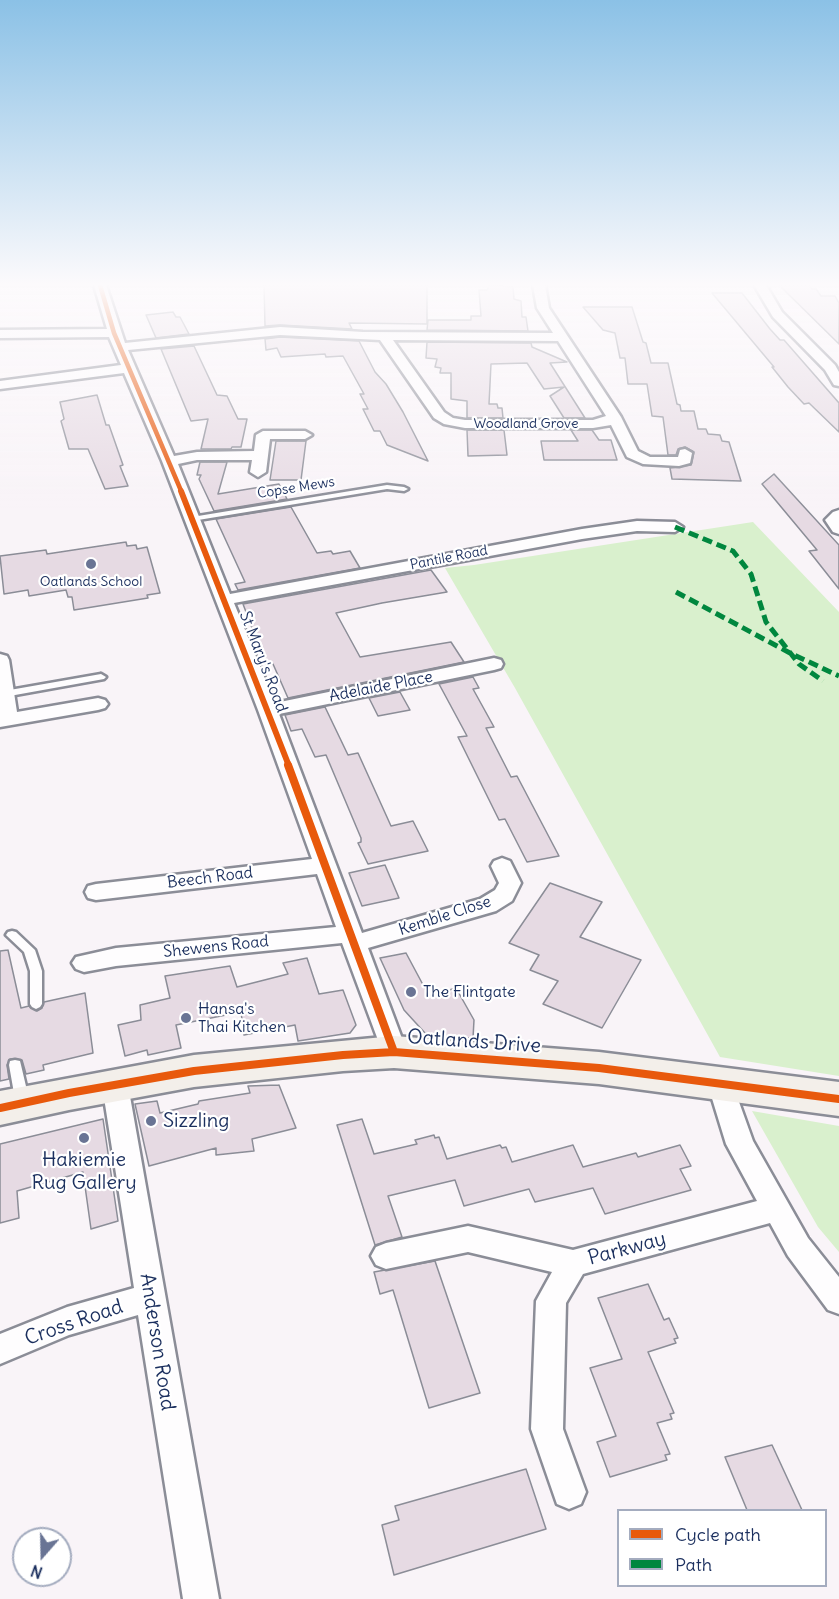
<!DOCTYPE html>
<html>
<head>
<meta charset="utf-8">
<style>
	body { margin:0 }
	#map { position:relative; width:839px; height:1599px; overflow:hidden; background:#f9f4f8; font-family:Delius,sans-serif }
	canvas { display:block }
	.legend { position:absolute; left:617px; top:1509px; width:210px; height:78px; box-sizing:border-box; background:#fff; border:2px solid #a4acbf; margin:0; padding:8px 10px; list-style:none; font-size:18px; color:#1b2f5e }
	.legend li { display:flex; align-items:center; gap:12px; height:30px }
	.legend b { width:30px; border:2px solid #a4acbf }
	.north { position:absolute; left:12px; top:1527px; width:60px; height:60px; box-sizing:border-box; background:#fff; border:2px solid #a4acbf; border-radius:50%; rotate:200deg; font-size:16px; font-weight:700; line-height:24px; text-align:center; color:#1b2f5e }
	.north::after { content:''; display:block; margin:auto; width:21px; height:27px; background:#697494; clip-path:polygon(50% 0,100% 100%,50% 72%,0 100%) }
</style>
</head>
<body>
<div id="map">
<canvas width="839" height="1599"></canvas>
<ul class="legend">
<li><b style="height:8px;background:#e8590c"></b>Cycle path</li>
<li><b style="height:8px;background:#00873e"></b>Path</li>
</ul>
<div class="north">N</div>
</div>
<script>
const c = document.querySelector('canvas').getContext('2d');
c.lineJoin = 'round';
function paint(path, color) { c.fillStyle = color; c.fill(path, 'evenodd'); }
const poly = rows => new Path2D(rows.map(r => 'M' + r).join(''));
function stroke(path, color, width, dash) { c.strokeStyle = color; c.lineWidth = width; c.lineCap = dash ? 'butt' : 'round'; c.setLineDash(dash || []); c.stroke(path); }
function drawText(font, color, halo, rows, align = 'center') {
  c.font = font + ' Delius,sans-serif'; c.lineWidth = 4.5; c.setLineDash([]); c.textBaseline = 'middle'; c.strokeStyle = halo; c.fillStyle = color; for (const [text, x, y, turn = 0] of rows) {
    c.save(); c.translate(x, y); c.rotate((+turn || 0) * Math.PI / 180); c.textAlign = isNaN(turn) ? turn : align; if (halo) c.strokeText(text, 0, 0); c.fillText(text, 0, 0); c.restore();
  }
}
paint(poly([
	[753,522,839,612,839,1076,720,1057,515,688,445,568,474,565],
	[752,1111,839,1126,839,1252,818,1227]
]), '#d9f0cd');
const building = poly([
	[264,285,427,285,427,324,349,323,352,329,280,325,265,326,264,285],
	[489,285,513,287,514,299,521,301,522,317,526,317,528,331,427,330,428,320,471,320,471,316,481,316,479,290,487,290,489,285],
	[779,285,809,285,812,289,816,289,821,296,835,296,839,303,839,344,779,285],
	[712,293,742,293,770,329,780,340,784,340,839,403,839,432,809,403,804,404,788,387,772,367,774,367,712,293],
	[583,307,632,307,643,342,646,343,651,363,668,363,677,404,680,405,681,411,694,411,698,429,706,429,708,434,720,435,722,441,729,442,741,481,672,479,670,468,691,465,694,452,685,447,678,449,676,455,668,455,663,417,652,416,647,384,628,384,625,358,620,358,615,333,603,330,583,307],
	[173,312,176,317,180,317,189,334,156,338,146,315,173,312],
	[280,337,359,341,375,372,386,384,403,412,428,461,387,445,380,431,374,431,363,409,368,409,360,394,364,394,343,356,326,357,325,354,281,357,277,348,266,350,265,339,280,337],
	[427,342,531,343,532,347,567,362,550,363,585,418,564,418,550,396,564,387,544,389,527,363,491,364,489,404,497,404,498,408,502,408,503,418,467,418,467,401,451,399,451,373,440,373,441,368,435,367,437,359,426,358,427,342],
	[194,346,217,395,227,396,238,419,247,419,241,447,232,447,231,449,201,449,208,419,191,421,161,349,194,346],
	[97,395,106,425,109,425,123,465,120,466,128,486,105,489,88,449,69,449,61,421,64,419,60,402,97,395],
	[467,430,504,430,507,455,468,456,467,430],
	[571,430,592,430,599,440,611,440,617,460,544,460,541,441,578,441,571,430],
	[276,441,306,441,301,480,270,480,276,441],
	[200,462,227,462,218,494,279,484,287,499,214,511,199,479,201,475,197,475,200,462],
	[774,474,839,545,839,589,809,551,817,550,762,484,774,474],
	[291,507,317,553,331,551,333,554,350,551,360,568,238,590,235,584,245,582,216,519,291,507],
	[126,542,127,546,136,545,137,549,147,547,160,593,147,595,148,598,74,610,72,597,68,597,66,590,29,596,28,590,4,594,0,556,46,550,47,554,126,542],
	[431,570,447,592,382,603,336,613,360,657,451,642,464,662,288,698,273,664,266,665,243,604,431,570],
	[473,677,479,688,473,689,494,727,486,728,511,777,517,776,559,856,527,862,505,819,499,820,458,737,467,736,439,684,473,677],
	[400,692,410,710,378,716,369,698,400,692],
	[325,707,348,755,358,753,391,826,413,821,428,851,368,864,358,843,361,842,361,838,326,755,315,757,302,729,291,731,285,715,325,707],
	[385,865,399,898,362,906,349,873,385,865],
	[550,883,602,902,580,937,641,960,602,1028,543,1004,558,981,530,970,539,955,509,943,550,883],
	[8,950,21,1008,29,1006,37,1011,42,1008,44,1002,85,993,93,1053,43,1065,44,1070,26,1074,22,1060,10,1059,7,1065,9,1079,0,1081,0,951,8,950],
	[406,953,429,996,456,988,474,1020,473,1038,434,1036,425,1033,404,1010,380,958,406,953],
	[307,958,319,994,343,990,356,1025,350,1033,298,1041,295,1025,244,1035,241,1012,176,1025,181,1048,148,1055,147,1050,125,1056,118,1025,141,1020,140,1005,170,998,165,976,230,966,237,987,288,974,283,963,307,958],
	[279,1085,296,1128,252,1139,254,1151,216,1155,216,1148,149,1166,135,1104,157,1101,160,1113,198,1104,199,1101,250,1093,248,1086,279,1085],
	[103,1119,118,1221,91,1229,83,1172,17,1191,19,1218,0,1223,0,1144,103,1119],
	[362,1119,374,1154,417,1144,415,1140,434,1135,435,1138,439,1137,447,1159,500,1145,502,1148,506,1147,512,1162,573,1145,583,1167,636,1153,638,1157,680,1145,691,1166,680,1169,691,1190,605,1214,593,1188,535,1202,529,1189,464,1206,455,1180,388,1196,402,1237,375,1245,337,1125,362,1119],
	[435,1261,480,1393,429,1408,393,1290,380,1294,374,1272,435,1261],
	[648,1284,664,1320,669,1318,678,1338,674,1339,676,1343,648,1352,674,1413,670,1414,672,1419,657,1423,670,1454,665,1455,667,1460,610,1477,597,1442,616,1436,590,1368,622,1359,598,1298,648,1284],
	[772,1445,802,1510,747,1510,725,1457,772,1445],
	[526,1469,546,1529,394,1575,382,1525,399,1520,395,1506,526,1469]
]);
paint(building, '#e6dae3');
stroke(building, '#8b8d97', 1.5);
const service = poly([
	[387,485,404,487,408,489,404,491,387,489,192,521,188,519,192,517,387,485],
	[101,674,106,677,104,679,4,697,0,695,1,692,4,691,101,674],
	[12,931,16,932,35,950,42,971,42,1004,40,1007,36,1009,32,1007,30,1004,30,971,24,952,6,935,8,932,12,931],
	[15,1060,20,1061,21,1065,29,1099,27,1103,22,1104,17,1103,15,1099,9,1065,10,1061,15,1060]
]);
const minor = poly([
	[94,285,106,285,125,343,280,327,363,332,553,333,537,308,533,285,545,285,549,308,621,417,638,451,650,457,678,457,680,450,685,449,692,453,690,463,679,466,643,464,627,457,611,425,593,428,465,428,444,424,434,418,380,340,280,335,128,350,174,456,197,452,254,451,256,435,263,431,305,431,312,435,305,439,270,439,266,472,258,477,250,472,252,460,197,460,178,464,230,594,582,529,637,521,675,522,683,527,675,532,637,531,582,539,234,603,275,703,494,658,501,660,503,664,501,668,494,670,279,714,362,933,480,899,495,890,499,883,491,866,494,861,502,858,510,861,521,883,512,901,496,911,368,948,407,1052,403,1059,394,1062,385,1059,342,943,116,966,84,972,76,969,72,963,76,957,116,948,336,927,317,874,96,900,88,898,85,892,88,886,96,884,312,859,258,710,162,461,124,373,0,389,0,381,121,365,109,337,0,338,0,330,107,329,94,285],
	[393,340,558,341,606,416,593,420,465,420,453,418,444,412,393,340],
	[754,285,766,285,782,312,835,365,839,372,839,386,834,385,825,370,773,317,754,285],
	[839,510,839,534,833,532,825,520,833,512,839,510],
	[0,654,7,656,9,660,17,712,98,698,105,700,108,704,105,708,98,710,0,727,0,654],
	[720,1071,729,1074,753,1141,808,1238,839,1277,839,1314,828,1310,788,1256,770,1223,583,1274,566,1303,563,1429,586,1492,581,1504,569,1509,557,1504,531,1429,536,1301,552,1272,468,1252,386,1269,376,1265,371,1256,376,1247,386,1243,468,1226,573,1250,757,1201,726,1144,707,1082,711,1074,720,1071],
	[115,1074,124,1077,128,1085,219,1599,183,1599,138,1315,69,1335,0,1364,0,1334,67,1307,134,1288,102,1085,106,1077,115,1074]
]);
const primary = poly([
	[394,1036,599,1052,839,1082,839,1116,599,1084,394,1068,343,1071,194,1087,69,1110,0,1125,0,1091,194,1055,394,1036]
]);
stroke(service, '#8b8d97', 5);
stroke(minor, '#8b8d97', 5);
stroke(primary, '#8b8d97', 5);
paint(service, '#fefdfe');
paint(minor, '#fefdfe');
paint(primary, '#f3efea');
stroke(poly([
	[675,527,733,551,751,574,766,622,799,664,823,681],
	[676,592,790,653,839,676]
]), '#00873e', 5, [10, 5]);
stroke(poly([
	[100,285,114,333,182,493]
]), '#e8590c', 4.5);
stroke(poly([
	[181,491,289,766]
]), '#e8590c', 6);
stroke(poly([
	[288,765,394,1052],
	[0,1108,69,1093,194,1071,343,1055,394,1052,599,1068,839,1099]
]), '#e8590c', 8);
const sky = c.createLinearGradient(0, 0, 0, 508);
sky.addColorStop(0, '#8bc1e6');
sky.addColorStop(0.56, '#fcfafc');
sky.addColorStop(1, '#fcfafc00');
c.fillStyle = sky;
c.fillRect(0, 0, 839, 508);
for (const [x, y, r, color] of [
	[91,564,6,"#697494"],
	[411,992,6,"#697494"],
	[186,1018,6,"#697494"],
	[151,1121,6,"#697494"],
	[84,1138,6,"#697494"]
]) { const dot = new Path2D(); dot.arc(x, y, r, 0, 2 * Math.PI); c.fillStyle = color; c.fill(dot); stroke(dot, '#fff', 2); }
drawText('14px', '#1b2f5e', '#fff', [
	["Woodland Grove",526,424],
	["Copse Mews",296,488,-9],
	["Pantile Road",449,558,-11]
]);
drawText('14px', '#1b2f5e', '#fff', [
	["Oatlands School",91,582]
]);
drawText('16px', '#1b2f5e', '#fff', [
	["St Mary's Road",263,662,69],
	["Adelaide Place",381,687,-11],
	["Beech Road",210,878,-7],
	["Kemble Close",445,916,-18],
	["Shewens Road",216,947,-6]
]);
drawText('16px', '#1b2f5e', '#fff', [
	["The Flintgate",423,992],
	["Hansa's",198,1009],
	["Thai Kitchen",198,1027]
], 'left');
drawText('20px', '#1b2f5e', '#fff', [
	["Oatlands Drive",474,1042,4],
	["Parkway",627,1249,-15],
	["Cross Road",74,1323,-19],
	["Anderson Road",157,1342,81]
]);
drawText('20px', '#1b2f5e', '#fff', [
	["Sizzling",163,1121],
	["Hakiemie",84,1160,"center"],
	["Rug Gallery",84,1183,"center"]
], 'left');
</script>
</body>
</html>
